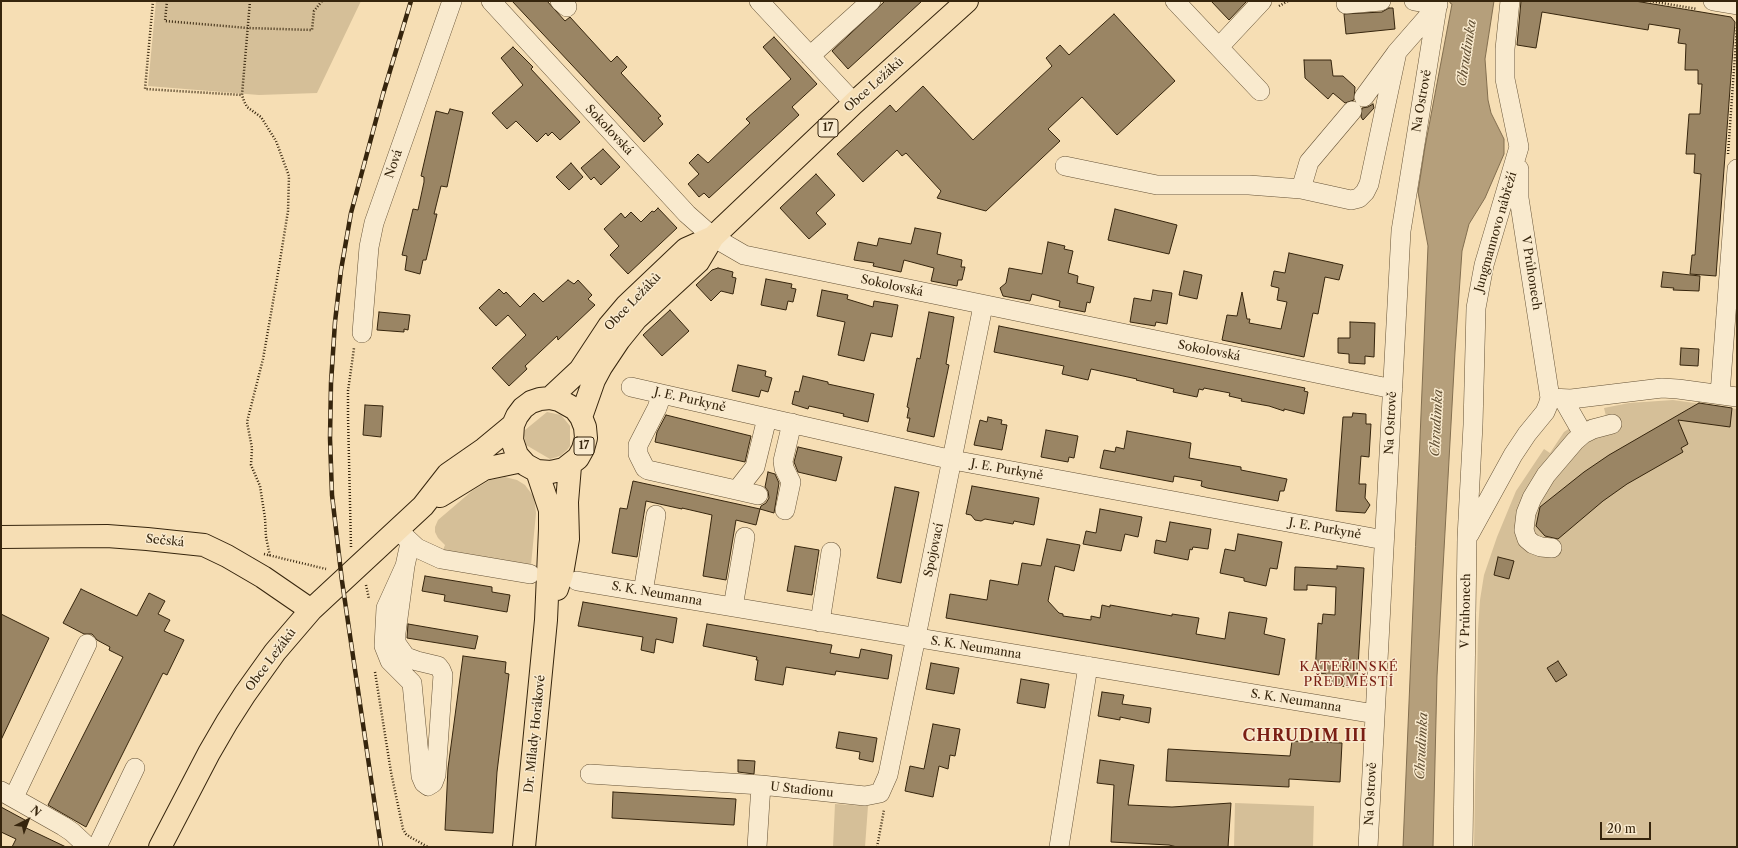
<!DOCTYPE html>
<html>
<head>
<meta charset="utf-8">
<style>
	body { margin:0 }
	#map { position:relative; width:1738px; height:848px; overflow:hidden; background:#f6deb4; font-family:"Libre Caslon Text",serif }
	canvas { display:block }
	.frame { position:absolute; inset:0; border:2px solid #36250d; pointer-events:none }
	.north { position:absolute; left:8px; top:800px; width:40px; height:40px; -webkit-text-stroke:3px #f9eace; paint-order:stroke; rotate:42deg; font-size:11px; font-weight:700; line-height:16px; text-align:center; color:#36250d }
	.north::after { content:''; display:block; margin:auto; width:14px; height:18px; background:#36250d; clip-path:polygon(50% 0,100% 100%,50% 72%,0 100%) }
	.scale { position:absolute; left:1600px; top:822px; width:51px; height:18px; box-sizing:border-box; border:2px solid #36250d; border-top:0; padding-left:5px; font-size:12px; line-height:14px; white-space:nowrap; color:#36250d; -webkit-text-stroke:3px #f9eace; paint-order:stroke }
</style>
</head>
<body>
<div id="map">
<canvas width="1738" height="848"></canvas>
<div class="frame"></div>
<div class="north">N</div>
<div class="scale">20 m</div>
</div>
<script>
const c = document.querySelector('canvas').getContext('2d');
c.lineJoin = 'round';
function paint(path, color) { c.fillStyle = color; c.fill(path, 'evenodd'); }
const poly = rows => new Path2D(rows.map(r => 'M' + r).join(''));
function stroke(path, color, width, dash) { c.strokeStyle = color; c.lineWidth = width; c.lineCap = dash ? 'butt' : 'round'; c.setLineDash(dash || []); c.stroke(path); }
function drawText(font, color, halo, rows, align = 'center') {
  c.font = font + ' "Libre Caslon Text",serif'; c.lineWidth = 3; c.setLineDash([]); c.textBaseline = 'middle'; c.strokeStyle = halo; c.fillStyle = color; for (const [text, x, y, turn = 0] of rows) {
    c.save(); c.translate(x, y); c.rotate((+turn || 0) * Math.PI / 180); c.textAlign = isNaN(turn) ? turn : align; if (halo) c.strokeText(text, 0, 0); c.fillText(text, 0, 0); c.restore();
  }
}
paint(poly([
	[156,1,361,1,317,93,259,95,148,86],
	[1673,400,1737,409,1737,847,1474,847,1478,630,1480,600,1484,575,1497,537,1516,491,1544,449,1550,453,1564,432,1580,421,1606,416,1604,408,1629,403],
	[547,412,561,415,570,426,570,446,567,450,560,456,550,459,526,445,524,435,525,430],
	[505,477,517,480,525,485,534,497,536,513,531,565,443,550,445,545,438,538,435,532,435,527,438,520,472,491,490,480],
	[1235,803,1314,806,1313,847,1234,847],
	[835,804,868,806,865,847,833,847]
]), '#d5bf98');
const water = poly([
	[1450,1,1494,1,1485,59,1488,100,1491,113,1504,139,1504,154,1485,198,1469,224,1462,251,1455,352,1437,676,1433,847,1403,847,1428,246,1418,192,1425,147,1452,4,1450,3,1450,1]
]);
paint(water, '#b59f7b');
stroke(water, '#826e4f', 1);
const building = poly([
	[512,1,547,1,565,21,570,17,611,62,617,56,627,67,621,73,661,116,658,118,663,124,644,142,512,1],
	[885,1,922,1,848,69,832,51,885,1],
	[1211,1,1247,1,1229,20,1211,1],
	[1521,1,1635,1,1731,17,1735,22,1716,276,1690,274,1692,255,1695,255,1701,174,1694,173,1695,154,1686,154,1689,114,1700,114,1702,84,1698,84,1698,70,1685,70,1686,44,1678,43,1680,29,1649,24,1648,30,1542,12,1536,48,1517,45,1521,1],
	[1389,8,1393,8,1395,29,1346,34,1344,14,1382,12,1389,8],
	[1114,14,1175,81,1117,135,1082,97,1048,129,1060,141,986,211,937,198,941,191,906,153,902,156,897,150,863,182,837,154,890,105,896,112,923,86,973,140,1052,66,1046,58,1060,45,1069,55,1114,14],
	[774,37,817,84,792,107,799,115,709,198,704,193,699,197,688,184,699,174,689,163,698,154,708,163,750,123,746,119,791,79,763,47,774,37],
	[513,47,533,67,531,69,580,122,560,140,552,132,548,136,546,133,537,142,516,121,507,129,492,113,523,85,501,58,513,47],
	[1304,60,1331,60,1333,76,1343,76,1355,87,1354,100,1345,103,1333,93,1328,99,1305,78,1304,60],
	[1373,104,1374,108,1363,120,1361,117,1362,108,1368,107,1373,104],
	[450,109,463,112,447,187,441,186,434,214,437,214,426,260,423,260,420,274,405,270,407,256,402,255,413,209,418,210,424,182,424,177,421,176,436,111,448,114,450,109],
	[603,149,620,167,601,185,594,177,591,180,581,168,603,149],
	[571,163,583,177,569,190,556,177,571,163],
	[816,174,835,195,816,213,826,224,809,239,780,208,816,174],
	[658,208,677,228,628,274,610,255,619,246,604,229,621,213,625,218,631,212,641,222,652,211,654,212,658,208],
	[1115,209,1177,225,1169,254,1108,240,1115,209],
	[915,228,941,233,937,254,962,260,961,267,965,267,962,280,958,280,957,286,931,281,934,268,904,260,901,272,873,266,874,263,854,260,858,242,877,246,879,238,911,244,915,228],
	[1048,242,1065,246,1064,249,1073,251,1068,273,1078,276,1077,283,1094,287,1090,303,1087,302,1085,312,1059,307,1060,301,1032,294,1030,301,1003,296,1000,288,1006,283,1009,268,1042,274,1048,242],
	[1289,253,1343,265,1339,280,1325,277,1318,314,1313,313,1304,357,1222,340,1227,315,1237,316,1242,292,1247,319,1250,319,1249,323,1281,329,1287,302,1277,300,1279,288,1271,286,1274,271,1285,273,1289,253],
	[718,268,733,272,732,277,736,278,733,294,721,291,711,301,696,285,712,270,718,268],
	[1184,271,1202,275,1197,299,1179,295,1184,271],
	[1663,272,1700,276,1699,291,1673,290,1674,288,1661,287,1663,272],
	[766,279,792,284,791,288,796,289,793,302,788,301,786,310,761,305,766,279],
	[568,280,574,284,578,280,592,295,588,299,595,305,558,340,557,336,525,366,527,369,509,386,492,368,526,335,508,315,496,326,479,308,499,289,504,294,506,292,520,307,534,293,543,302,568,280],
	[822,290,848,295,847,299,873,307,874,301,898,305,892,337,871,333,864,361,838,355,845,322,817,316,822,290],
	[1153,290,1172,293,1167,324,1156,322,1155,326,1130,322,1134,298,1151,301,1153,290],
	[670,310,689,331,662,356,643,335,670,310],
	[379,312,410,315,408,330,404,329,404,332,377,330,379,312],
	[929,312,954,317,946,364,949,365,934,437,907,431,910,418,907,418,909,408,907,407,917,358,920,359,929,312],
	[1350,322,1375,323,1374,357,1365,356,1365,364,1349,363,1349,354,1338,353,1338,338,1350,338,1350,322],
	[999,326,1305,388,1304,391,1308,392,1304,414,1284,409,1284,411,1269,406,1241,401,1242,399,1229,396,1230,393,1204,388,1203,390,1199,389,1197,397,1173,392,1174,389,1136,380,1137,379,1091,369,1088,380,1062,374,1064,366,994,352,999,326],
	[1681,348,1699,349,1698,366,1680,365,1681,348],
	[738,365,766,371,765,376,772,378,768,392,761,390,759,397,732,391,738,365],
	[803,376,828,382,828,384,874,394,868,422,843,416,844,414,809,406,808,409,792,404,795,391,799,392,803,376],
	[1699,403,1732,408,1730,427,1678,420,1688,444,1681,448,1683,452,1627,484,1603,501,1558,539,1545,536,1536,526,1540,507,1584,472,1609,455,1699,403],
	[365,405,383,406,381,437,363,435,365,405],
	[1353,413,1366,414,1366,424,1371,424,1369,457,1361,456,1359,484,1366,484,1365,498,1370,505,1365,513,1336,511,1343,417,1352,417,1353,413],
	[666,415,751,436,745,462,655,442,657,432,666,415],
	[988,417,1002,420,1001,424,1007,425,1002,450,974,445,980,420,987,422,988,417],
	[1046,430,1078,436,1074,458,1069,457,1068,462,1041,457,1046,430],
	[1127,431,1191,443,1189,458,1241,467,1241,470,1287,479,1284,491,1280,491,1278,501,1207,488,1201,486,1202,481,1174,476,1173,482,1100,468,1104,450,1115,452,1116,447,1124,449,1127,431],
	[798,447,842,457,836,481,798,472,794,462,798,447],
	[768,472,775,474,779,483,774,513,760,509,756,525,736,520,726,580,703,576,712,515,682,508,682,509,646,501,637,557,612,553,620,508,627,509,633,481,760,509,761,506,766,503,769,498,768,491,765,487,768,472],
	[972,486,1039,498,1034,525,1014,521,1013,524,985,519,981,521,975,520,971,515,966,514,972,486],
	[895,487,919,492,901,583,877,578,895,487],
	[1100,509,1142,517,1138,537,1125,534,1121,551,1083,544,1086,531,1096,533,1100,509],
	[1170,522,1211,529,1208,549,1193,547,1192,550,1190,549,1188,560,1154,553,1156,540,1166,542,1170,522],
	[1238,534,1282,542,1277,569,1270,568,1266,586,1244,581,1244,578,1220,573,1225,549,1235,551,1238,534],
	[1047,539,1080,545,1074,571,1055,566,1048,601,1059,613,1063,614,1063,616,1091,620,1091,616,1100,618,1102,605,1110,607,1110,605,1172,616,1172,614,1199,618,1196,634,1225,639,1229,612,1267,618,1264,634,1285,639,1279,675,946,618,950,594,987,600,990,580,1018,585,1022,563,1041,566,1047,539],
	[795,546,819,550,812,595,787,591,795,546],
	[1498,557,1514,561,1509,579,1494,575,1498,557],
	[1337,566,1364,568,1357,683,1349,682,1349,687,1334,685,1331,683,1326,674,1315,673,1318,623,1322,624,1323,614,1335,615,1336,587,1307,585,1307,590,1294,590,1295,567,1337,569,1337,566],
	[425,576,492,587,492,592,510,595,507,612,444,601,445,595,422,591,425,576],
	[81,589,137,616,149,593,165,601,158,614,170,620,164,631,184,640,167,675,163,673,86,827,48,805,123,657,109,650,110,647,97,640,92,634,84,634,63,623,81,589],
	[583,602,677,618,673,643,656,639,654,653,641,650,643,637,578,626,583,602],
	[1,614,49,638,1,740,1,614],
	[408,624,478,636,475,649,407,638,408,624],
	[707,624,832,645,830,653,859,658,861,649,892,655,888,679,836,671,835,675,786,667,783,685,755,680,758,660,756,660,757,657,703,646,707,624],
	[463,656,506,662,505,673,509,674,497,772,493,833,445,830,448,768,463,656],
	[1558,661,1567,675,1556,682,1547,668,1558,661],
	[931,663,959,668,954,694,926,689,931,663],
	[1021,679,1049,684,1045,708,1017,703,1021,679],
	[1102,692,1124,695,1122,704,1151,708,1149,723,1120,717,1120,720,1098,716,1102,692],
	[933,724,960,729,955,756,950,755,948,769,939,766,933,797,905,791,910,766,924,769,933,724],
	[839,732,877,738,873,762,859,759,860,752,836,748,839,732],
	[1292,741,1342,743,1340,782,1289,779,1289,787,1166,781,1168,749,1290,756,1292,741],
	[738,760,755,761,754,774,738,772,738,760],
	[1100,760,1134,765,1128,805,1172,807,1231,803,1228,847,1177,847,1169,845,1111,842,1114,785,1097,783,1100,760],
	[613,792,736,799,734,825,612,818,613,792],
	[1,807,25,820,22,826,66,847,12,847,16,839,1,832,1,807]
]);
paint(building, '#9a8564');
stroke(building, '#36250d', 1);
const minor = poly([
	[491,1,687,214,713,237,744,255,1393,389],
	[560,1,567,7],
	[759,1,854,103],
	[1175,1,1260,91],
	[1414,1,1438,5],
	[1713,1,1737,5],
	[1346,4,1381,1],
	[1219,47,1262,1],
	[810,56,871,1],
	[1364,97,1397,52,1438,5],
	[1065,166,1157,185,1249,185,1301,189,1309,162,1352,111],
	[1301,189,1351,200,1359,198,1365,192,1369,184,1397,52],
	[362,333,369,247,374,223,452,1],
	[631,387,953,460,1384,540],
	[662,394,657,408,638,445,638,454,645,468,648,470,758,495],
	[1720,394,1737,169],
	[1550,398,1571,399,1662,388,1678,389,1737,397],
	[1563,399,1583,434],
	[737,490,755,467,767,418],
	[785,510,791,482,784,468,783,461,792,423],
	[403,535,417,548,441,559,530,574],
	[1469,535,1513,455,1527,434,1545,412,1548,405,1550,398,1519,198,1519,169],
	[1552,548,1541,547,1533,544,1527,539,1524,530,1526,513,1532,498,1546,475,1575,441,1583,434,1593,429,1612,424],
	[405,566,396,633,396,643,406,657,417,661,438,666,441,670,443,675,436,775,433,783,428,786,424,783,421,776,412,683,390,661,384,646,386,608,405,566,410,543],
	[577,581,1375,714],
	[643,592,656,515],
	[733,607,745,537],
	[820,622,831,552],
	[590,774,761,785],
	[1,791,63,826,72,832,88,847],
	[14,797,87,644],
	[97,847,135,768],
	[757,847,761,785,865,796,880,793,888,775,983,306],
	[1059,847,1088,666],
	[1368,847,1401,231,1438,1],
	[1463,847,1467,538,1473,425,1476,308,1484,265,1519,147,1505,79,1505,49,1510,1]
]);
const major = poly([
	[550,398,580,370,609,326,626,306,686,249,713,237],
	[581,417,594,380,601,367,619,340,636,319,698,262,713,237,854,103,967,1],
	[440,496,484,469,522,461],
	[1,537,107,536,147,539,204,545,227,556,263,577,311,610],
	[557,589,562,574,568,539,567,502,570,466],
	[160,847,209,753,227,722,245,694,275,652,311,610,423,506,448,474,484,449,513,425,517,416,523,408,531,402,540,399,550,398,559,400,575,409,581,417,585,427,586,438,583,449,578,458,564,469,551,472,537,471,526,465,517,455,512,440,513,425],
	[524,847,546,620,550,529,550,510,537,471]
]);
stroke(minor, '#665337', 20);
stroke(major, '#36250d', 24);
stroke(poly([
	[153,1,145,89,242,95],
	[167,1,165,21,248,28,312,30,314,11,322,1],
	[250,1,242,95,244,101,247,107,261,117,276,141,289,176,288,211,277,279,263,359,247,422,252,448,251,465,260,486,265,518,266,537,270,556],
	[1650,1,1697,9],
	[1279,6,1288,1],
	[1728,154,1737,26],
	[351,547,348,416,348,391,354,348],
	[264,554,326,569],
	[366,585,369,599],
	[375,672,391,772,403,829,406,834,410,837,428,847],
	[877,847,884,810]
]), '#36250d', 2.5, [1, 2]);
stroke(minor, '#f9eace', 19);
stroke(major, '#f6deb4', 22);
const rail = poly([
	[381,847,342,581,332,495,330,438,331,383,335,322,341,270,351,213,383,94,411,1]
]);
stroke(rail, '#36250d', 4.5);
stroke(rail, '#f9eace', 3, [9]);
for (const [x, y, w] of [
	[828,128,20],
	[584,446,20]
]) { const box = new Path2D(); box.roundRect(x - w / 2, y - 9, w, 18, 3); c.fillStyle = '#f9eace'; c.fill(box); stroke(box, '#36250d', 1); }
drawText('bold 11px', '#36250d', null, [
	["17",828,128],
	["17",584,446]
]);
drawText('12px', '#36250d', '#f9eace', [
	["Obce Ležáků",874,85,-42],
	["Na Ostrově",1422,101,-80],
	["Sokolovská",609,130,47],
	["Nová",394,164,-71],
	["Jungmannovo nábřeží",1496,232,-74],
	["V Průhonech",1531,273,81],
	["Sokolovská",892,286,12],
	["Obce Ležáků",633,302,-46],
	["Sokolovská",1209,351,11],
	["J. E. Purkyně",690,400,13],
	["Na Ostrově",1391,423,-87],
	["J. E. Purkyně",1007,470,10],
	["J. E. Purkyně",1325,529,10],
	["Sečská",165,541,6],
	["Spojovací",934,550,-78],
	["S. K. Neumanna",657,594,10],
	["V Průhonech",1466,611,-89],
	["S. K. Neumanna",976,648,9],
	["Obce Ležáků",271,660,-53],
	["S. K. Neumanna",1296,701,9],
	["Dr. Milady Horákové",535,734,-84],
	["U Stadionu",802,790,6],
	["Na Ostrově",1371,794,-87]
]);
drawText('italic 13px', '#625034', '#f9eace', [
	["Chrudimka",1467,53,-81],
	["Chrudimka",1437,423,-87],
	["Chrudimka",1422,746,-87]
]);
c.letterSpacing = '1px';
drawText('13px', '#7a1f14', '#f9eace', [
	["KATEŘINSKÉ",1349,667],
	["PŘEDMĚSTÍ",1349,682]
]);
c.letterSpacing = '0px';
c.letterSpacing = '1px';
drawText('bold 16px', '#7a1f14', '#f9eace', [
	["CHRUDIM III",1305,736]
]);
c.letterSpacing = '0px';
</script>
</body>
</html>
